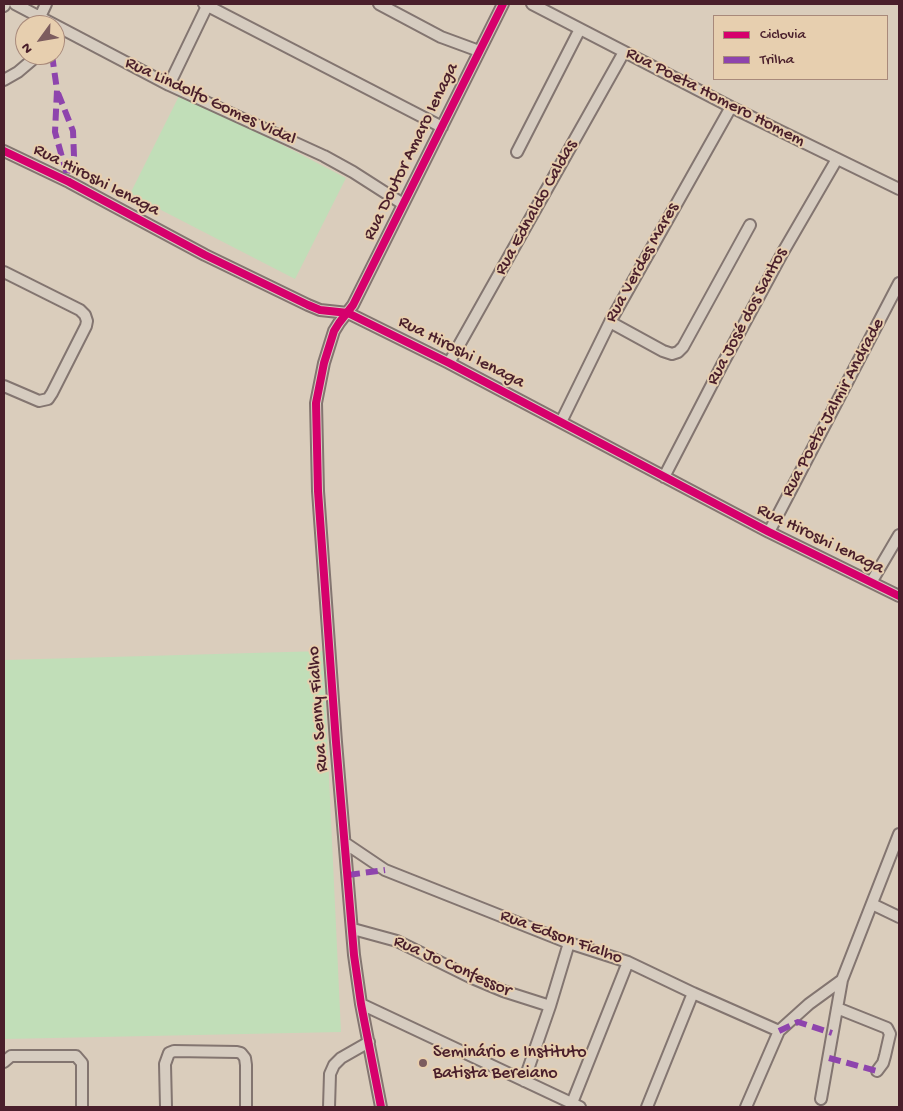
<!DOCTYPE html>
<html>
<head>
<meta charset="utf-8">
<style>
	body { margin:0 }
	#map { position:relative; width:903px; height:1111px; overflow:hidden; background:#dacdbc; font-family:"Gochi Hand",sans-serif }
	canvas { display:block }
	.frame { position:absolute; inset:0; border:5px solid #4a1f2b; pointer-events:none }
	.legend { position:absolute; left:713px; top:15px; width:175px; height:65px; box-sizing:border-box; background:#e7cfaf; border:1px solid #a8897a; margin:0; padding:6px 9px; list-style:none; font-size:15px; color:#4a1f2b }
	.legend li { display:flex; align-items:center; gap:10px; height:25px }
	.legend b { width:25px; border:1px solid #a8897a }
	.north { position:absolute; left:15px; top:15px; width:50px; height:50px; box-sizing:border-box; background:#e7cfaf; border:1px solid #a8897a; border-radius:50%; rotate:238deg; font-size:14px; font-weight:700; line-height:20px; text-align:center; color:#4a1f2b }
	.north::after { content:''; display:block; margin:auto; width:18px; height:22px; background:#7c5c5e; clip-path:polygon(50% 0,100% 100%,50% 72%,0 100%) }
</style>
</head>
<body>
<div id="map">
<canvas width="903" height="1111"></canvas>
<div class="frame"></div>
<ul class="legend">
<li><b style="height:6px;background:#d6006c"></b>Ciclovia</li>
<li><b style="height:6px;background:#8e44ad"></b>Trilha</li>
</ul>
<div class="north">N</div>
</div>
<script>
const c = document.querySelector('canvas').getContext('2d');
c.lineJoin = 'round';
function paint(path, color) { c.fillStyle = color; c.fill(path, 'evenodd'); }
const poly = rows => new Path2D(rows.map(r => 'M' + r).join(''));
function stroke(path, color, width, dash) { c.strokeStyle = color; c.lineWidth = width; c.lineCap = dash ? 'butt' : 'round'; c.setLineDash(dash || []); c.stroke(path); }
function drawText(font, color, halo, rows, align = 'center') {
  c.font = font + ' "Gochi Hand",sans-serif'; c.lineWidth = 4; c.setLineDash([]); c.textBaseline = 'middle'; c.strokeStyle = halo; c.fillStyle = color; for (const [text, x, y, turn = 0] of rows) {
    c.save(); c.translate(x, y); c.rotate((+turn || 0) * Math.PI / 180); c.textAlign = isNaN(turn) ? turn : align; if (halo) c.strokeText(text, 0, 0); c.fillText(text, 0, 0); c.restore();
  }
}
paint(poly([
	[181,92,346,178,295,279,130,194],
	[323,651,341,1032,4,1039,4,660]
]), '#c1deb8');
const minor = poly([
	[15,4,169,85,324,156,353,172,403,204],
	[204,4,442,127],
	[379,4,441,37,479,51],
	[532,4,731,107,899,189],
	[4,6,5,4],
	[40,17,46,4],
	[4,80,18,72,38,55],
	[169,85,208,4],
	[4,151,69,182,205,255,308,305,320,310,348,313,449,363,769,532,899,596],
	[517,152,580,29],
	[4,272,80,310,85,315,87,321,86,326,52,393,48,399,39,401,4,386],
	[610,322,663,351,672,354,678,352,683,347,750,225],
	[449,363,624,52],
	[561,422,610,322,731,107],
	[664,477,722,365,783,252,837,159],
	[769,532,899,283],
	[872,581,899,535],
	[345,843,385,870,569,943,628,962,693,993,779,1031],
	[872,904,899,917],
	[353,929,397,941,472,978,503,991,550,1006],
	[361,1004,580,1107],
	[837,1008,887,1028,890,1034,885,1056,883,1063,877,1071],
	[4,1062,11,1056,76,1056,82,1063,82,1107],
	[524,1081,550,1006,569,943],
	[821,1099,842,980],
	[572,1103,628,962],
	[166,1107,165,1064,169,1053,174,1051,237,1052,241,1053,245,1058,246,1065,246,1107],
	[329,1107,330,1074,334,1065,341,1058,369,1042],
	[381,1107,361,1004,354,955,336,742,318,491,316,403,324,363,334,331,339,323,353,305,503,4],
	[647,1107,693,993],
	[746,1107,779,1031,809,1004,842,980,899,834]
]);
stroke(minor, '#837570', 14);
stroke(minor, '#d6ccc0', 10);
stroke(poly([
	[52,55,57,90,55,132,69,182],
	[58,93,73,131,74,156,69,180],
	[348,875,385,870],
	[779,1031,798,1022,832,1033],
	[829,1058,877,1071]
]), '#8e44ad', 6, [12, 6]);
stroke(poly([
	[4,151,69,182,205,255,308,305,320,310,348,313,449,363,769,532,899,596],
	[381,1107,361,1004,354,955,336,742,318,491,316,403,324,363,334,331,339,323,353,305,503,4]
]), '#d6006c', 8);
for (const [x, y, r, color] of [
	[423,1063,5,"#7c5c5e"]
]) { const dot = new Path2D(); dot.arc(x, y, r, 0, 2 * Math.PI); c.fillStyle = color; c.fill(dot); stroke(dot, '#e7cfaf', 2); }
drawText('18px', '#4a1f2b', '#e7cfaf', [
	["Rua Poeta Homero Homem",715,98,27],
	["Rua Lindolfo Gomes Vidal",210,102,25],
	["Rua Doutor Amaro Ienaga",412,152,-64],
	["Rua Hiroshi Ienaga",96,181,27],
	["Rua Ednaldo Caldas",537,208,-61],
	["Rua Verdes Mares",643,263,-61],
	["Rua José dos Santos",748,317,-62],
	["Rua Hiroshi Ienaga",461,353,27],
	["Rua Poeta Jalmir Andrade",834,408,-62],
	["Rua Hiroshi Ienaga",820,540,26],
	["Rua Senny Fialho",319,709,-94],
	["Rua Edson Fialho",561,938,20],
	["Rua Jo Confessor",452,967,24]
]);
drawText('18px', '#4a1f2b', '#e7cfaf', [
	["Seminário e Instituto",433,1053],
	["Batista Bereiano",433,1074]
], 'left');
</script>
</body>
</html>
